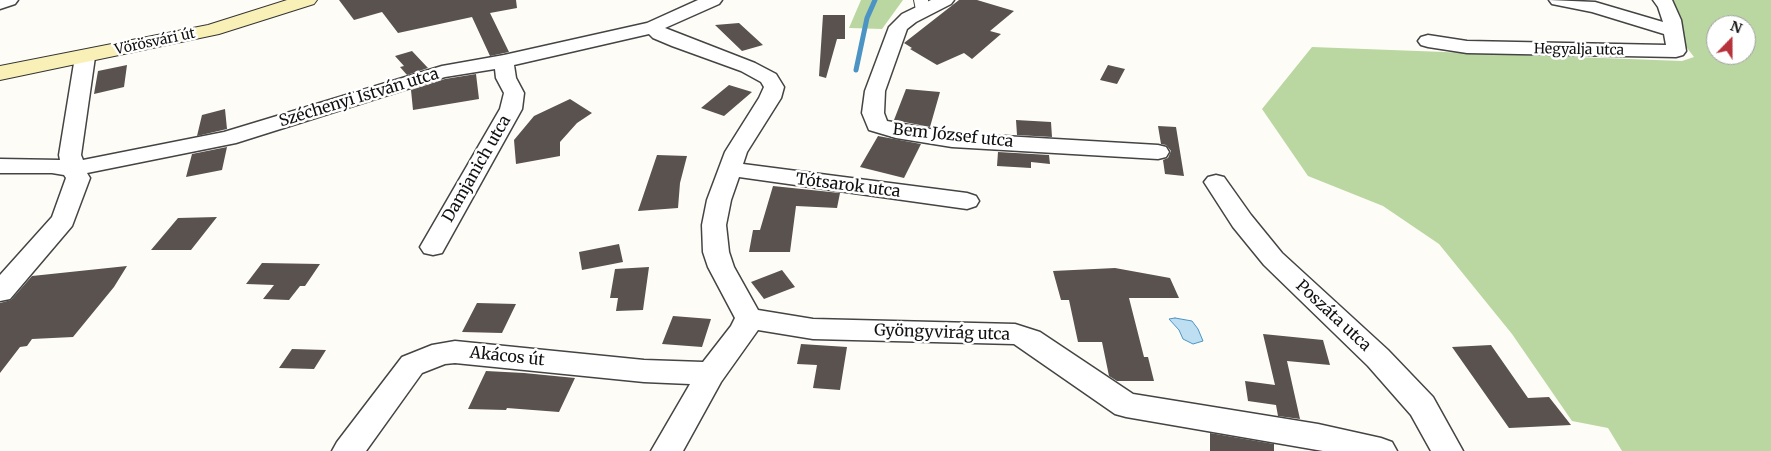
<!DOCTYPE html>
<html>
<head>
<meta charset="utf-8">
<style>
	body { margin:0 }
	#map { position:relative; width:1771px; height:451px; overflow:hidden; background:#fefcf6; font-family:Merriweather,serif }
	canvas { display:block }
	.north { position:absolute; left:1706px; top:15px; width:50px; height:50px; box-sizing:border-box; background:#fff; border:1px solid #a0a0a0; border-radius:50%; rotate:22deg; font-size:14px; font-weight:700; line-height:20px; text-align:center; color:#111 }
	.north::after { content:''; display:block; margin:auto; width:18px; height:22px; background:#b7333b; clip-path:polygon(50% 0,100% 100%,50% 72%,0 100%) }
</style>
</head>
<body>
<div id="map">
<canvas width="1771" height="451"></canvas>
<div class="north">N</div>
</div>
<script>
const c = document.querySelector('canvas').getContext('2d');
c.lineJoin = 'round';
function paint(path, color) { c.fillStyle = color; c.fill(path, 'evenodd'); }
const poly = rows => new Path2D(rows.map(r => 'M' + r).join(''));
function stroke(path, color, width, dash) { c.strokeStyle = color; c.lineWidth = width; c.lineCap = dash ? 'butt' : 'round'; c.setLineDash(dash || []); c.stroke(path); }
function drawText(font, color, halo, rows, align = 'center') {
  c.font = font + ' Merriweather,serif'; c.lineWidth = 5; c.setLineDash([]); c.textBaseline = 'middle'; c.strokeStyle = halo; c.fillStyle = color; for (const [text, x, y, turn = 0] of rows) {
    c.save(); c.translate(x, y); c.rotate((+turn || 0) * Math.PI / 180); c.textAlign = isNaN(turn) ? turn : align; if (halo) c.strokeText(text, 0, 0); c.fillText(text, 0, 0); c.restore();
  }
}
paint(poly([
	[861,0,903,0,882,29,849,28],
	[1660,0,1771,0,1771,451,1622,451,1608,428,1572,421,1512,334,1439,244,1383,206,1308,176,1262,109,1312,47,1682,61,1694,57,1674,31],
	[1716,25,1746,25,1746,55,1716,55]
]), '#bad7a1');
const water = poly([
	[1175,318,1192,321,1198,329,1203,341,1193,344,1183,339,1179,330,1169,319,1175,318]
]);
paint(water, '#bedff2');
stroke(water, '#4b94c3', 1);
stroke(poly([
	[856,70,867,18,875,0]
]), '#4b94c3', 5);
paint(poly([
	[339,0,516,0,517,8,490,13,509,52,490,56,472,17,398,33,382,12,354,20],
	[959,0,977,0,1014,11,990,31,1001,34,972,59,964,53,937,65,910,49,912,48,904,43],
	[823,15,845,15,845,39,837,39,826,78,819,76],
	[739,23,763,45,742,51,715,25],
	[412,51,428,68,407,75,400,67,404,66,395,56],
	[127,65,124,87,94,94,98,71],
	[1108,65,1125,69,1117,84,1100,80],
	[476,74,479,99,413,110,411,90,445,79],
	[729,85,752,92,724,116,701,108],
	[906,89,940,92,930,127,894,120],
	[570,99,592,113,577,123,560,142,560,156,516,164,514,140,534,116],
	[225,109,227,129,197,136,202,115],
	[1016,120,1051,122,1052,137,1017,135],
	[1158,126,1176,127,1184,176,1165,174,1163,160,1168,158,1171,151,1166,145,1161,144],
	[878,136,921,144,904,178,860,167],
	[227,147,222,170,186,177,192,154],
	[998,152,1049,155,1050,164,1031,162,1031,168,997,166],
	[657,155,687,156,680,183,678,208,638,211],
	[773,186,840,193,837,208,796,206,790,252,749,252,753,230,760,230],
	[217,217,191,250,151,250,178,218],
	[619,244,623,262,582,270,579,252],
	[262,263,320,264,305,286,300,286,289,300,263,299,274,285,246,284],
	[127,266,114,287,73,337,32,339,27,346,20,347,0,373,0,303,11,300,32,276],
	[649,267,643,310,616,311,618,298,610,298,615,269],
	[1115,268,1170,278,1179,298,1129,298,1144,357,1148,357,1154,381,1117,381,1109,376,1102,342,1078,342,1069,300,1061,300,1053,271],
	[782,270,795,287,764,299,751,282],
	[477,303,516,304,502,333,462,332],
	[673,316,711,319,702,347,662,344],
	[1263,334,1323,340,1330,365,1287,361,1300,419,1278,416,1276,405,1248,401,1245,381,1275,385],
	[801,344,847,347,840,390,813,388,817,365,797,364],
	[1491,345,1528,398,1549,397,1571,425,1509,428,1452,347],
	[292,349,326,350,314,369,279,368],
	[486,371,524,373,575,378,559,412,507,408,506,410,468,409],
	[1210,433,1274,444,1274,451,1210,451]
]), '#59524e');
const pedestrian = poly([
	[914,0,928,0,929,12,927,15,917,15,914,0]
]);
const minor = poly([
	[0,0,18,0,15,4,0,9,0,0],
	[698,0,722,0,719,4,665,28,755,63,776,74,784,87,781,98,747,152,743,164,967,193,976,196,979,201,976,206,967,209,739,177,731,200,726,225,729,252,734,267,758,310,813,319,1015,324,1040,332,1133,394,1318,424,1381,438,1392,442,1397,451,1323,451,1126,417,1115,414,1014,344,813,339,758,330,721,382,683,451,651,451,690,384,644,382,455,363,445,364,422,373,366,451,332,451,337,442,402,357,432,345,455,341,644,360,703,362,731,326,735,318,708,267,703,252,702,225,707,200,725,152,759,98,764,87,761,82,741,71,672,46,653,38,649,34,514,65,516,78,524,93,522,109,442,253,433,255,424,253,420,247,500,109,504,93,496,78,495,69,445,77,236,143,87,173,90,178,72,226,10,299,0,301,0,275,52,217,66,178,64,175,52,173,0,173,0,159,60,160,59,155,75,57,78,53,92,53,95,57,81,155,83,160,224,132,442,66,504,55,647,23,698,0],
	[931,0,954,0,951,4,916,22,907,29,885,91,884,113,887,121,952,133,1158,145,1166,147,1169,152,1166,157,1158,159,952,147,896,138,869,130,862,113,865,91,889,27,902,14,931,0],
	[1549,0,1595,2,1663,22,1658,7,1653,0,1672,0,1681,20,1686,51,1683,55,1676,57,1467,53,1428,47,1421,45,1418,41,1421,37,1428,35,1467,41,1666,45,1664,34,1592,12,1552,4,1549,0],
	[1216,175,1224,177,1251,215,1282,253,1388,350,1433,397,1463,451,1431,451,1411,415,1368,366,1264,265,1233,227,1204,182,1208,177,1216,175]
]);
const secondary = poly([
	[287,0,317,0,314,4,219,34,0,80,0,66,208,25,287,0]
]);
stroke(pedestrian, '#444', 2);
stroke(minor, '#444', 3);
stroke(secondary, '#333', 2);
paint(pedestrian, '#fff');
paint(minor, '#fff');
paint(secondary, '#f8f0b7');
drawText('14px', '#111', '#fff', [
	["Vörösvári út",155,42,-12],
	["Hegyalja utca",1579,50,1]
]);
drawText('16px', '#111', '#fff', [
	["Széchenyi István utca",359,98,-17],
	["Bem József utca",953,136,6],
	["Damjanich utca",477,169,-60],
	["Tótsarok utca",848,186,7],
	["Poszáta utca",1333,316,43],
	["Gyöngyvirág utca",942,333,2],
	["Akácos út",507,357,6]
]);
</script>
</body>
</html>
